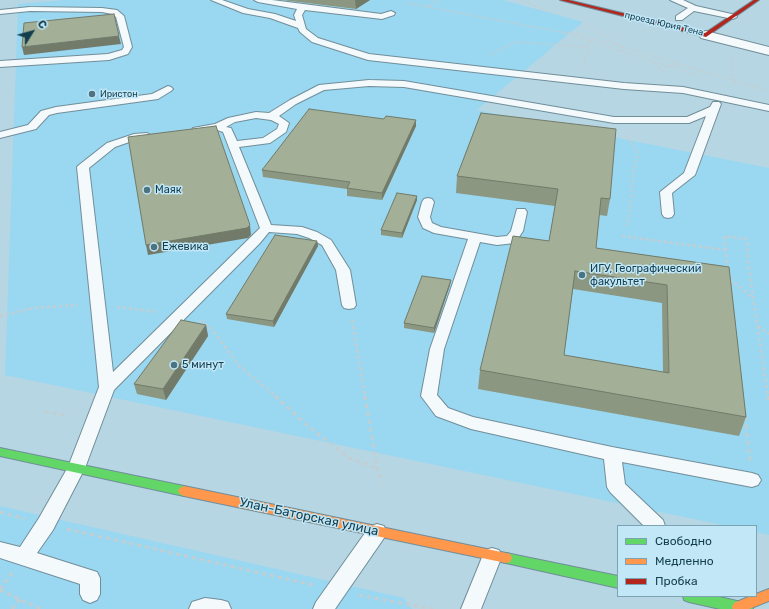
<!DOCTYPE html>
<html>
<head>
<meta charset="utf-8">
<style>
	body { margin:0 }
	#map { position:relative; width:769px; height:609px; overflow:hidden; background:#b7d6e3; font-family:Rubik,sans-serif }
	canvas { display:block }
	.legend { position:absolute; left:617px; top:525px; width:140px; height:72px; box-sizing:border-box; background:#c2e7f7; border:1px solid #7ca3b3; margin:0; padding:5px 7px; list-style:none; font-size:12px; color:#123e4e }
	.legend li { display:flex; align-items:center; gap:8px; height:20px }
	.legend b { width:20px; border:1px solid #7ca3b3 }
	.north { position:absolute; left:12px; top:12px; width:40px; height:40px; -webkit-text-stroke:3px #c2e7f7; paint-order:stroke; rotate:53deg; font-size:11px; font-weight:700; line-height:16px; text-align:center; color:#123e4e }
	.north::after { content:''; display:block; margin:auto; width:14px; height:18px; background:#123e4e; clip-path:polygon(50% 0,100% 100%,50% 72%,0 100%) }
</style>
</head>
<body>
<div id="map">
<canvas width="769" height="609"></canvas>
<ul class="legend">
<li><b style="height:5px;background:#63d668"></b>Свободно</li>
<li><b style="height:5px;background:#ff974d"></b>Медленно</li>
<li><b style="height:5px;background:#b3261e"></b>Пробка</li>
</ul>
<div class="north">С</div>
</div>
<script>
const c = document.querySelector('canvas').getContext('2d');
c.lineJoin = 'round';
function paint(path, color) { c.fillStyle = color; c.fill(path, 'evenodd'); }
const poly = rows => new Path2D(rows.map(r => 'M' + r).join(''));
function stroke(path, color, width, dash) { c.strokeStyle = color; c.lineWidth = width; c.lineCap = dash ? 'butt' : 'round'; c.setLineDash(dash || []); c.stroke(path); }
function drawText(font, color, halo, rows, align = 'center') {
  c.font = font + ' Rubik,sans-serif'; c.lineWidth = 3; c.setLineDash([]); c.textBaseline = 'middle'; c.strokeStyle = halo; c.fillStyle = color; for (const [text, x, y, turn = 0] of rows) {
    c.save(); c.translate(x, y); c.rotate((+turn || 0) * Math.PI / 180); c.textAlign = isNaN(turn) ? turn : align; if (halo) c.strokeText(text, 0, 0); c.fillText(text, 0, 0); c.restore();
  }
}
paint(poly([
	[65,0,503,0,583,22,477,110,769,168,769,535,756,532,756,526,727,526,5,375,18,4],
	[0,506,404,598,412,609,0,609]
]), '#9ad7f0');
const lane = poly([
	[211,0,222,0,248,9,275,14,296,21,294,15,297,9,258,2,254,0,272,0,381,14,391,11,395,13,394,15,382,19,305,10,302,15,306,29,318,38,369,54,624,83,683,87,769,105,769,111,683,93,624,89,368,60,312,42,300,32,298,28,270,18,243,13,211,0],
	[670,0,683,0,696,6,736,15,737,17,733,19,694,11,682,20,676,20,676,16,688,8,670,0],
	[30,7,102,8,117,10,124,16,132,47,128,54,109,60,0,67,0,61,108,54,122,50,124,47,116,17,112,14,102,12,30,11,0,14,0,10,30,7],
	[369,80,404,81,614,117,687,117,710,107,713,102,719,102,721,104,695,175,672,193,674,214,672,217,668,218,664,217,662,214,660,192,684,173,706,116,689,123,614,123,404,87,369,86,324,90,296,104,279,116,289,123,286,132,270,143,239,147,271,225,302,227,317,232,331,240,350,270,356,305,354,308,349,309,344,308,342,305,336,270,322,245,309,238,297,234,269,232,260,243,114,390,85,468,53,530,37,553,97,572,100,578,100,594,97,600,90,603,83,600,80,594,80,584,0,558,0,542,20,547,39,518,68,467,99,387,77,167,79,165,107,143,134,134,147,133,152,136,151,138,135,140,115,147,89,168,113,372,260,228,223,132,217,130,197,133,193,132,192,130,193,128,215,124,228,118,256,112,269,113,290,100,319,85,369,80],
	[256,118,271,120,279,124,277,129,263,138,237,141,231,128,226,127,235,122,256,118],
	[168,86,171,87,173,89,171,91,158,99,57,113,49,115,36,129,0,138,0,132,28,125,41,111,56,107,152,94,168,86],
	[428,198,432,199,434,202,430,217,432,223,441,227,497,237,507,236,511,231,517,209,525,209,527,212,523,231,515,243,497,245,480,242,444,349,437,395,448,408,473,417,612,447,752,473,758,475,761,480,758,485,752,487,622,462,625,484,663,520,665,526,644,526,610,492,607,487,604,459,471,429,436,416,421,396,430,349,468,239,434,233,423,228,418,217,422,202,424,199,428,198],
	[377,524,384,526,386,532,384,538,335,609,313,609,316,602,370,526,377,524],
	[492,548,499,550,502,556,481,609,461,609,485,550,492,548],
	[205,598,221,600,228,602,231,609,189,609,192,602,205,598]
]);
const street = poly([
	[706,31,769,47,769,55,701,38,699,35,701,32,706,31]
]);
const fast = poly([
	[0,448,184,486,188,488,190,491,188,494,184,496,0,456,0,448],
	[506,553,618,576,618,588,506,563,502,562,500,558,502,554,506,553],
	[683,596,715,596,746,603,751,605,753,609,720,609,689,602,684,600,683,596]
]);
const slow = poly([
	[184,486,506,553,510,554,512,558,510,562,506,563,184,496,180,494,178,491,180,488,184,486],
	[769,589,769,601,749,609,733,609,732,607,734,603,751,596,756,596,756,594,769,589]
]);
const jam = poly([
	[560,0,568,0,705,33,754,0,759,0,706,37,560,0]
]);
stroke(lane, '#708e9a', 2);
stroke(street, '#708e9a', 2);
stroke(fast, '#708e9a', 2);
stroke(slow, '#708e9a', 2);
stroke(jam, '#708e9a', 2);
stroke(poly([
	[520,0,548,11],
	[406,3,561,32,699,76],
	[427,7,439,0],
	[584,23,622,47,620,51],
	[564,32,575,33,766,90],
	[490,55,515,42,588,47],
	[732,58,731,64,735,86],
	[653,63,665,73],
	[669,66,680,65],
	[584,67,589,42]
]), '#c3ced2', 1.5, [2, 2]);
stroke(poly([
	[625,135,638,152,633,172,630,211,626,226]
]), '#c3ced2', 2, [2.5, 2.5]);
stroke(poly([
	[622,236,726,250],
	[728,269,724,236,747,239,748,263,768,397],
	[730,279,753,298],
	[117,307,158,312],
	[0,316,33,308,78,305],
	[200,320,211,328,239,366,277,397],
	[352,320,365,397],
	[758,326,769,334]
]), '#c3ced2', 2.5, [3, 3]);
stroke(poly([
	[275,396,308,426,349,458,377,468],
	[365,396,377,468,382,484],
	[768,396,769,402],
	[45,412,67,415],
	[745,417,750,461],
	[0,512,25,519],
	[67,529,313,585],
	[0,589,12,573],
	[0,590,41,609],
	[359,595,433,609],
	[12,609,20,599]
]), '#c3ced2', 3, [4, 4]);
paint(lane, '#f4f9fb');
paint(street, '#f4f9fb');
paint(fast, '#63d668');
paint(slow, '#ff974d');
paint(jam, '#b3261e');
paint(poly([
	[282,0,370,0,356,9],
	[481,113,610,199,607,216,599,215,596,248,729,267,746,417,739,436,478,389,480,370,549,241,555,206,456,193,457,176],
	[573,289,662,303,663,372,564,355],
	[384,119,416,126,382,200,347,196,347,189,263,177,262,170],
	[417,196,417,200,402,238,381,235,381,230],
	[317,241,318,246,274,327,227,319,226,314],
	[451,280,450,285,434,333,404,328,404,323],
	[206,325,208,336,166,400,137,394,134,384]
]), '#8c9782');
paint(poly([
	[355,0,370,0,356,9],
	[119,36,121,44,24,55,22,47],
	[416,120,416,126,382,200,382,193],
	[417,196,417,200,402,238,402,233],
	[250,225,251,235,248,238,148,255,146,245],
	[317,241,318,246,274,327,273,321],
	[451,280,450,285,434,333,434,328],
	[206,325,208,336,166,400,163,389]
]), '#727b6a');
const building = poly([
	[114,14,119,36,22,47,24,23,114,14],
	[309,109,384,119,386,116,416,120,382,193,347,188,350,182,262,170,309,109],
	[481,113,616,129,610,199,601,198,596,248,729,267,746,417,480,370,513,236,549,241,558,189,457,176,481,113],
	[575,271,667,285,669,373,564,355,575,271],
	[216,126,250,225,247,228,146,245,128,137,216,126],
	[397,193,417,196,402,233,381,230,397,193],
	[275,235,317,241,273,321,226,314,275,235],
	[422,276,451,280,434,328,404,323,422,276],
	[181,320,206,325,163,389,134,384,181,320]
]);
paint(building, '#a3b097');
stroke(building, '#727b6a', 1);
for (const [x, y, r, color] of [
	[92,94,4,"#4c7382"],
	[147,190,4,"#4c7382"],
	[154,247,4,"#4c7382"],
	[582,275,4,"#4c7382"],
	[174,365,4,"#4c7382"]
]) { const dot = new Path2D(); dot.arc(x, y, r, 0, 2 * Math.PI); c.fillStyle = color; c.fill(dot); stroke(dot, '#c2e7f7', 1.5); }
drawText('9px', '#123e4e', '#c2e7f7', [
	["проезд Юрия Тена",664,24,13]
]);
drawText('9px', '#123e4e', '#c2e7f7', [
	["Иристон",100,94]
], 'left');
drawText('11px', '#123e4e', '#c2e7f7', [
	["Маяк",155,190],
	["Ежевика",162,247],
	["ИГУ, Географический",590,269],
	["факультет",590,282],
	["5 минут",182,365]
], 'left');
drawText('13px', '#123e4e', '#c2e7f7', [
	["Улан-Баторская улица",309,517,12]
]);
</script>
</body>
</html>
